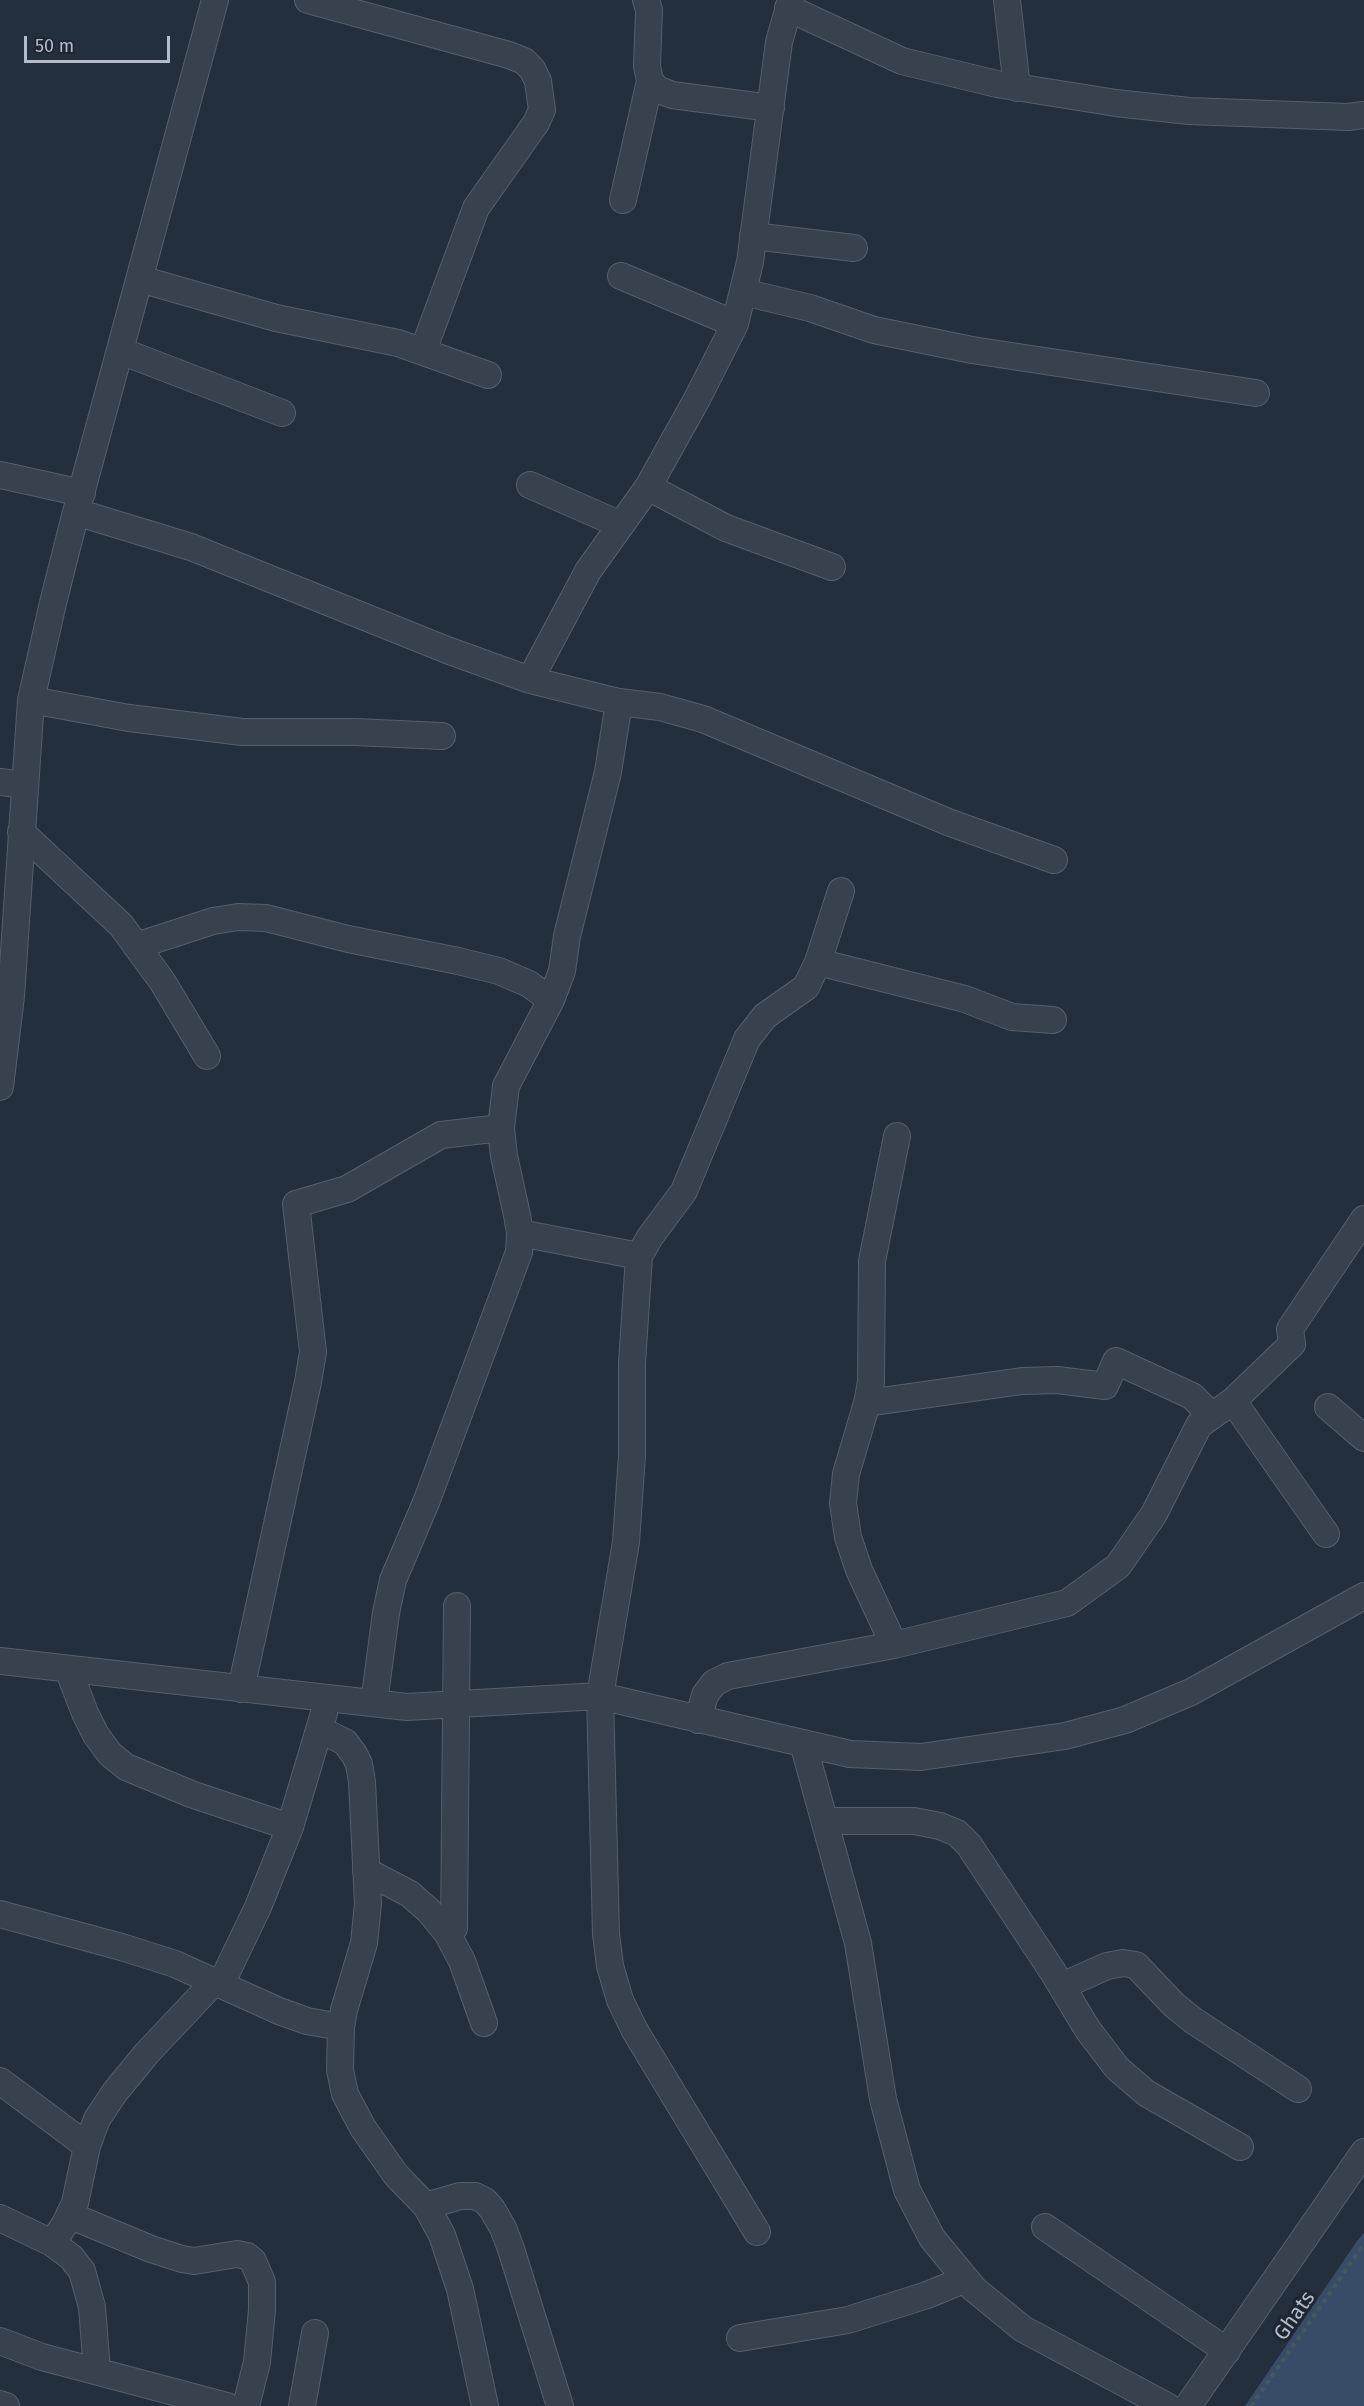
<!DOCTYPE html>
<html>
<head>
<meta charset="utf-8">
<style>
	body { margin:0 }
	#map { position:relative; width:1364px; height:2406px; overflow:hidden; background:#242f3e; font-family:"Fira Sans",sans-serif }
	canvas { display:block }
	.scale { position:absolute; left:24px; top:36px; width:146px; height:27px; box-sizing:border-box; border:3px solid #b4bcc9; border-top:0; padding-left:8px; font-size:18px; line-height:21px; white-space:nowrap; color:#b4bcc9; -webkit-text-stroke:4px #1d2633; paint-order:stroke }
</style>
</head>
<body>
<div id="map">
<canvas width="1364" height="2406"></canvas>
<div class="scale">50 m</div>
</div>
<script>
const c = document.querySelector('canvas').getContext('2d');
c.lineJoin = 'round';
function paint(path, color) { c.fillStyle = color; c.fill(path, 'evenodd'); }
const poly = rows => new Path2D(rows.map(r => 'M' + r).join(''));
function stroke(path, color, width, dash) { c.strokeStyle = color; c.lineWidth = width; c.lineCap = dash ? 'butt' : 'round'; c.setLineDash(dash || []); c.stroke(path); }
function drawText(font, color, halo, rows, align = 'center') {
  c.font = font + ' "Fira Sans",sans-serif'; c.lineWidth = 6; c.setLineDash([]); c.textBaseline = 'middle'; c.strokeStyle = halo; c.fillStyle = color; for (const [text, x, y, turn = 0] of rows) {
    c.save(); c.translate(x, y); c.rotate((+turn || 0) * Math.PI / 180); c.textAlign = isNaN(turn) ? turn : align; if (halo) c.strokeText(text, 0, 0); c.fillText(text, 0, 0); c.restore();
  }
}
paint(poly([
	[1364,2233,1364,2406,1245,2406,1357,2241]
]), '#394c67');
const minor = poly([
	[308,0,509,55,524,61,532,69,538,81,542,110,536,123,476,208,423,351],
	[646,0,649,10,647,66,650,81,657,89,672,95,771,108],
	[1007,0,1017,88],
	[788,8,902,61,997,84,1116,103,1189,111,1348,117,1364,115],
	[623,200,650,81],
	[753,236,854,248],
	[621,276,735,324],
	[140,279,276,318,398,343,488,375],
	[743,292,810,308,874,330,972,350,1256,393],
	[121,351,282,413],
	[0,475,82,493],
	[530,485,621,525],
	[648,487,726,528,832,567],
	[76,512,191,547,447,650,530,680,619,702,660,707,703,719,948,822,1054,860],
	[530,680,588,571,648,487,697,399,735,324,750,262,779,42,791,0],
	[31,700,129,718,242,732,355,732,442,736],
	[0,782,24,785],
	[21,832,121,925,162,981,207,1056],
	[136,946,213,921,238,917,266,918,348,939,458,961,499,971,529,984,551,1000],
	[818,962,965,999,1012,1017,1053,1020],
	[0,1087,11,996,31,700,53,603,76,512,215,0],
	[520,1233,639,1256],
	[1233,1401,1292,1344,1290,1329,1364,1219],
	[867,1403,1022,1381,1057,1380,1105,1386,1116,1361,1192,1396,1212,1416],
	[1328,1407,1364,1438],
	[894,1645,859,1570,848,1537,843,1503,846,1474,867,1403,871,1382,872,1261,897,1136],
	[0,1661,407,1707,600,1696,850,1754,921,1757,1065,1736,1125,1720,1191,1692,1364,1596],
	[68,1669,85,1713,96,1735,110,1754,126,1767,191,1794,290,1827],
	[241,1689,308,1382,313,1352,296,1204,347,1189,441,1135,501,1128],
	[374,1703,386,1613,393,1580,427,1500,519,1252,520,1233,517,1215,504,1156,501,1128,506,1086,551,1000,562,971,567,936,608,772,619,702],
	[698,1720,705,1695,714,1683,728,1676,894,1645,1067,1603,1118,1566,1154,1514,1199,1425,1233,1401,1326,1534],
	[320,1730,345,1742,354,1754,359,1764,362,1782,368,1904,364,1943,344,2010,341,2027,340,2070,345,2094,363,2128,396,2175,426,2206,442,2235,460,2289,485,2406],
	[803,1743,858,1943,883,2099,907,2190,932,2238,974,2289,1023,2329,1167,2406],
	[826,1821,914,1821,940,1826,957,1833,969,1845,1053,1972,1088,2030,1117,2068,1146,2093,1240,2147],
	[366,1871,410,1894,429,1911,447,1933,462,1961,484,2023],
	[0,1914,125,1948,175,1964,279,2011,307,2021,341,2027],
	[454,1928,457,1606],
	[221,1984,258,1907,290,1827,324,1713],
	[1062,1986,1107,1966,1123,1963,1136,1965,1174,2005,1194,2021,1298,2089],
	[0,2081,87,2146],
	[426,2206,460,2196,475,2196,485,2201,492,2209,503,2228,511,2249,560,2406],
	[69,2215,151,2249,182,2259,194,2261,237,2254,247,2256,253,2261,262,2282,262,2310,257,2362,246,2406],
	[0,2218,52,2243,71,2257,82,2271,92,2307,97,2371],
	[1045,2227,1227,2351],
	[757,2232,635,2031,620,2000,610,1966,606,1934,600,1696,626,1542,632,1455,632,1363,639,1256,650,1237,684,1191,747,1039,765,1016,806,987,818,962,841,891],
	[52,2243,65,2224,75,2203,87,2146,97,2119,115,2092,147,2053,215,1981],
	[740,2338,848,2320,927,2295,966,2279],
	[0,2341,42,2357,227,2406],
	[0,2404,6,2406],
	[302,2406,315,2333],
	[1188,2406,1364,2152]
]);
stroke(minor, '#565f6c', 28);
stroke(poly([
	[1251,2406,1364,2244]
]), '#44595c', 4, [4.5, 4.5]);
stroke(minor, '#38414e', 26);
drawText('21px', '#b4bcc9', '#1d2633', [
	["Ghats",1295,2316,-55]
]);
</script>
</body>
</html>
